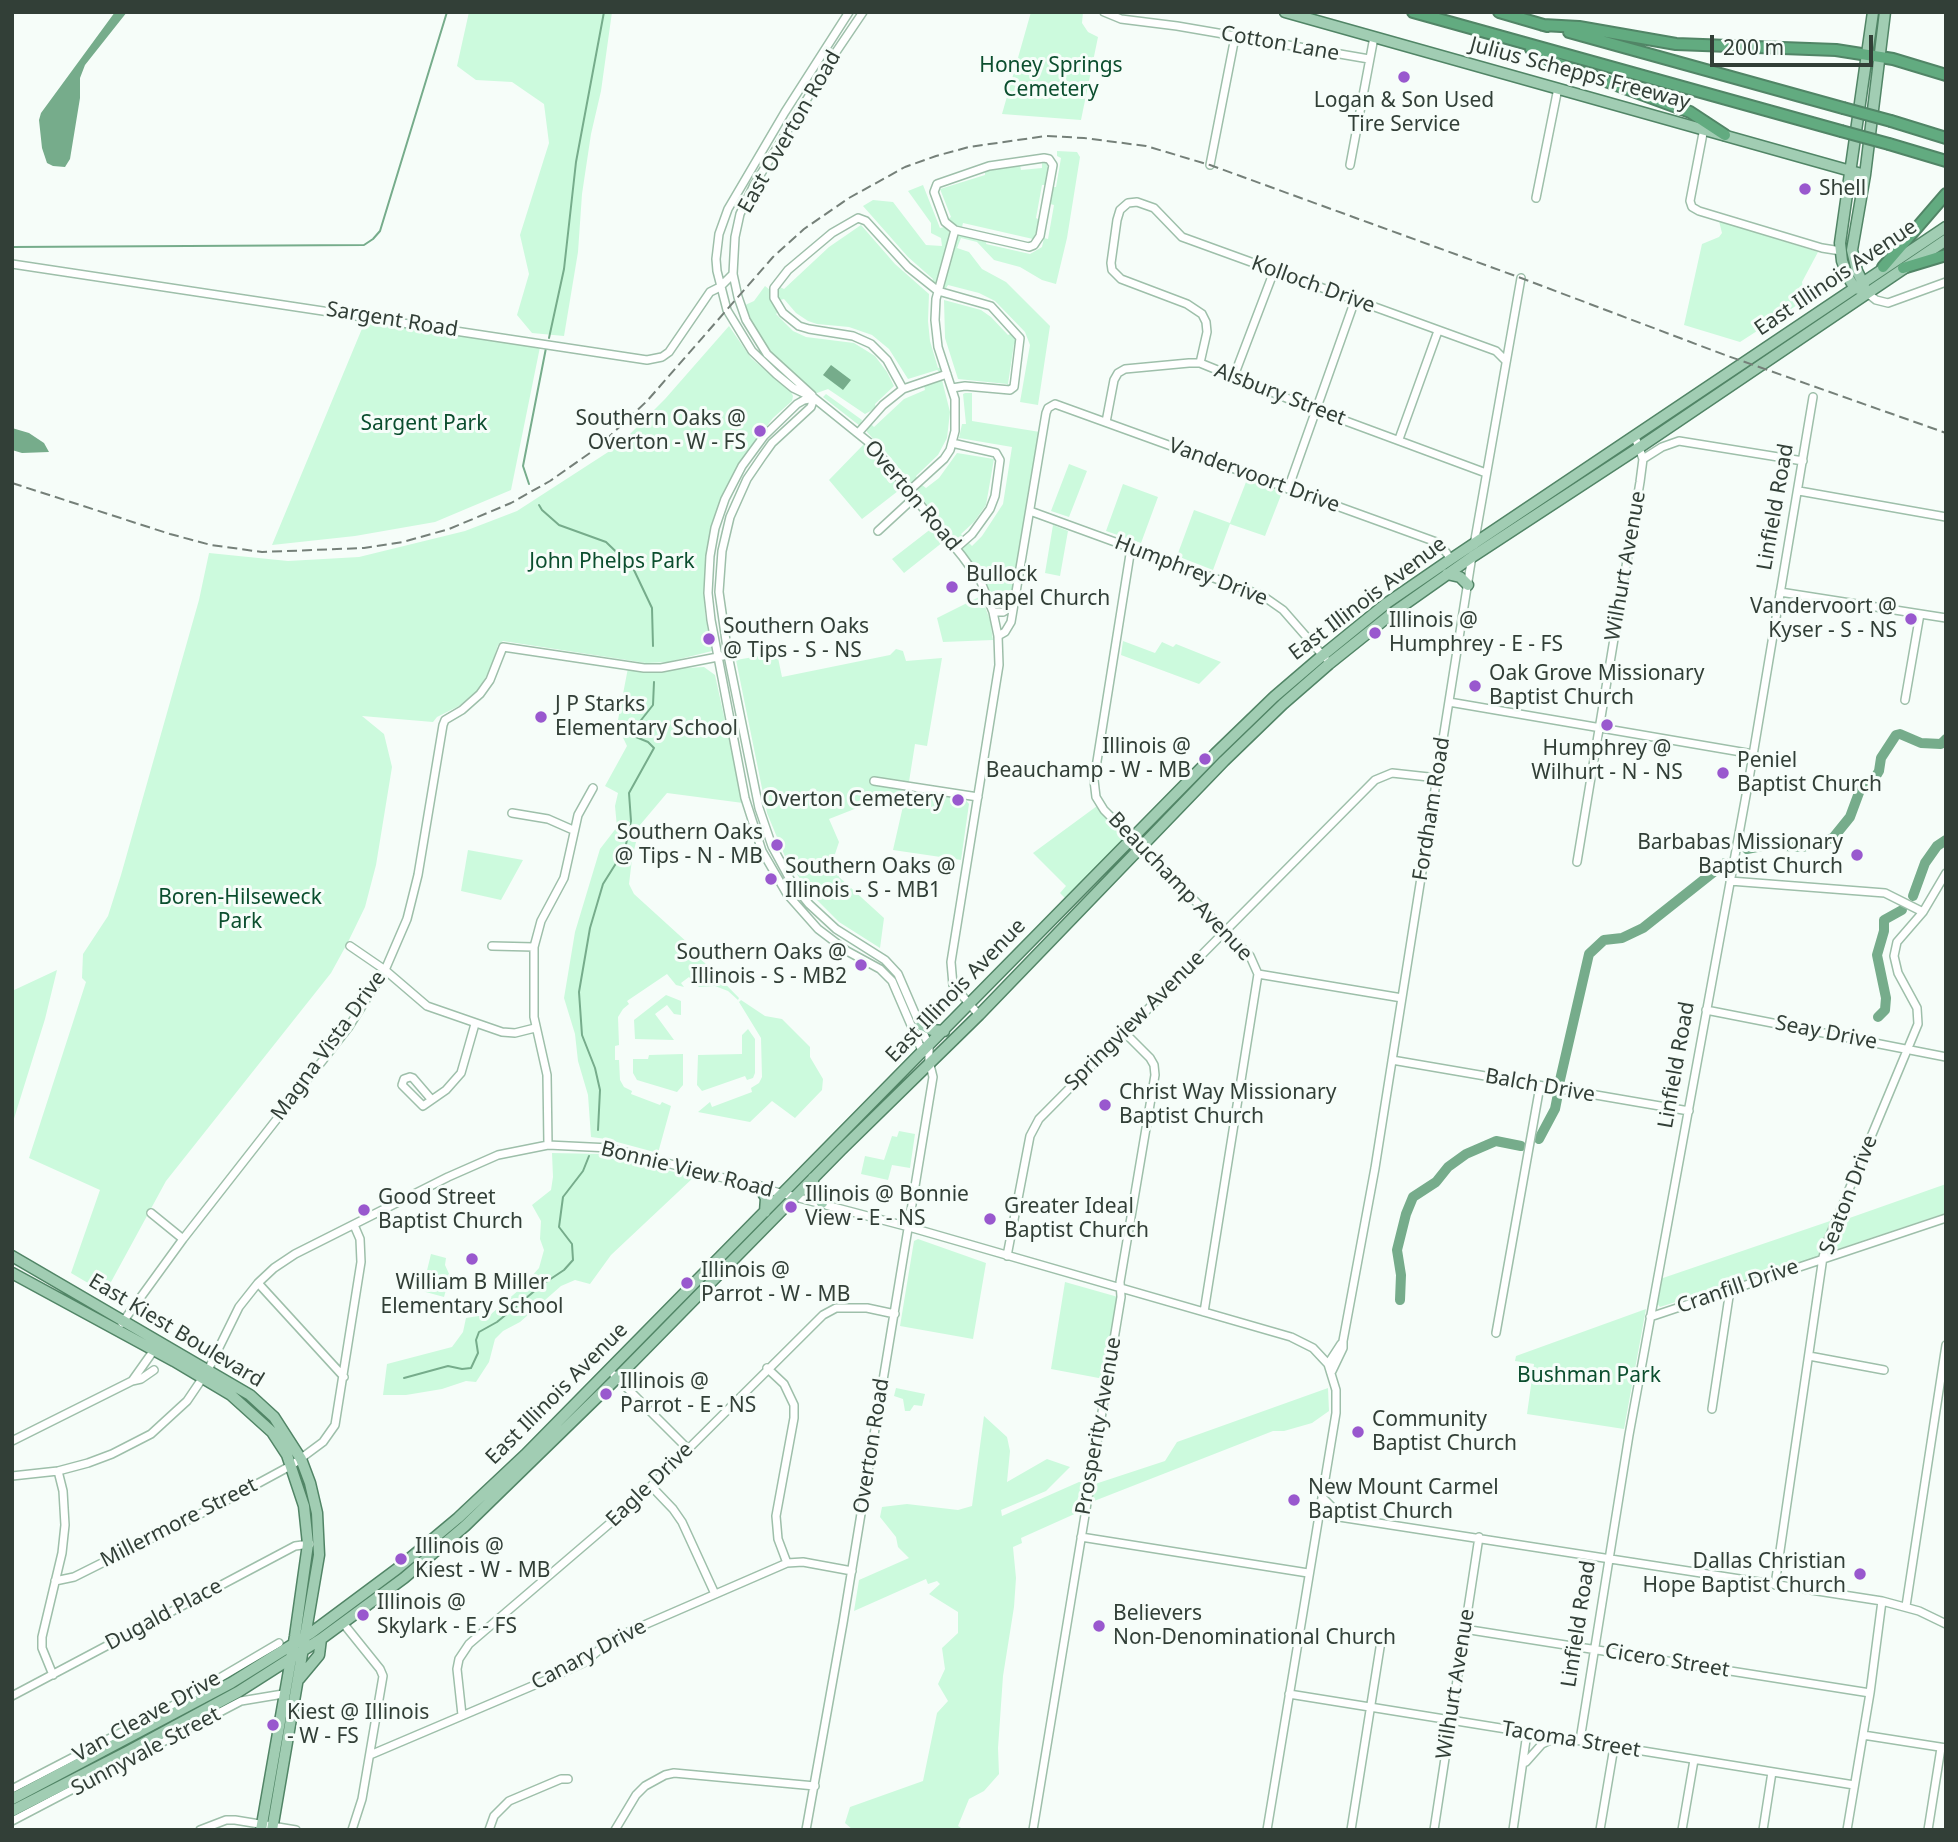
<!DOCTYPE html>
<html>
<head>
<meta charset="utf-8">
<style>
	body { margin:0 }
	#map { position:relative; width:1958px; height:1842px; overflow:hidden; background:#f6fdf9; font-family:"Noto Sans",sans-serif }
	canvas { display:block }
	.frame { position:absolute; inset:0; border:14px solid #323f37; pointer-events:none }
	.scale { position:absolute; left:1710px; top:35px; width:163px; height:32px; box-sizing:border-box; border:4px solid #323f37; border-top:0; padding-left:9px; font-size:21px; line-height:24px; white-space:nowrap; color:#323f37; -webkit-text-stroke:5px #f6fdf9; paint-order:stroke }
</style>
</head>
<body>
<div id="map">
<canvas width="1958" height="1842"></canvas>
<div class="frame"></div>
<div class="scale">200 m</div>
</div>
<script>
const c = document.querySelector('canvas').getContext('2d');
c.lineJoin = 'round';
function paint(path, color) { c.fillStyle = color; c.fill(path, 'evenodd'); }
const poly = rows => new Path2D(rows.map(r => 'M' + r).join(''));
function stroke(path, color, width, dash) { c.strokeStyle = color; c.lineWidth = width; c.lineCap = dash ? 'butt' : 'round'; c.setLineDash(dash || []); c.stroke(path); }
function drawText(font, color, halo, rows, align = 'center') {
  c.font = font + ' "Noto Sans",sans-serif'; c.lineWidth = 6; c.setLineDash([]); c.textBaseline = 'middle'; c.strokeStyle = halo; c.fillStyle = color; for (const [text, x, y, turn = 0] of rows) {
    c.save(); c.translate(x, y); c.rotate((+turn || 0) * Math.PI / 180); c.textAlign = isNaN(turn) ? turn : align; if (halo) c.strokeText(text, 0, 0); c.fillText(text, 0, 0); c.restore();
  }
}
paint(poly([
	[469,12,612,12,601,91,591,134,582,194,578,252,564,336,532,333,517,315,529,274,520,235,549,143,544,104,512,82,476,80,457,66],
	[1031,12,1083,12,1082,23,1088,32,1098,37,1081,120,1002,114],
	[1057,151,1077,152,1080,157,1067,238,1056,284,1042,280,1020,267,994,260,977,242,961,238,957,248,969,252,982,269,1006,282,1050,326,1038,405,1020,402,1030,345,1025,332,995,301,979,293,948,285,945,290,943,285,955,240,959,234,987,239,986,244,1030,254,1042,247,1044,238,1048,239,1054,205,1050,204,1053,187,1056,187,1061,158,1057,156],
	[1042,163,1046,163,1048,168,1046,185,1042,185,1036,218,1040,220,1032,244,1033,239,963,223,962,227,955,225,948,219,951,217,940,189,985,175,985,171,1014,164,1020,165,1021,170,1042,168],
	[923,185,940,228,945,227,951,234,938,282,931,283,933,279,908,257,863,206,873,200,893,202,926,245,942,246,941,238,931,233,931,223,908,191],
	[1719,221,1818,252,1802,282,1805,300,1740,342,1684,325,1702,244,1719,237,1722,233],
	[861,225,895,264,929,294,928,321,930,341,938,368,941,367,943,371,941,373,937,370,908,379,889,349,872,335,849,327,817,324,808,321,796,313,784,299,780,300,777,296,780,287,784,289,829,247],
	[765,286,770,290,772,299,779,311,776,314,793,331,806,337,854,343,875,356,887,372,894,386,875,404,876,408,865,414,828,389,817,393,777,361,755,336,743,306,754,301],
	[944,300,981,310,991,317,1008,335,1012,333,1017,339,1019,344,1014,344,1008,384,1012,385,1008,389,1007,384,958,379,945,338],
	[366,319,540,347,511,490,435,522,355,536,272,545],
	[729,326,751,358,791,392,793,396,792,401,773,418,745,455,725,489,716,512,709,540,704,586,705,614,712,651,668,662,646,663,503,641,498,645,490,670,478,690,459,706,437,717,433,722,362,716,384,734,392,767,376,865,365,907,348,942,331,973,166,1181,105,1293,71,1273,100,1190,29,1158,86,982,82,978,83,954,108,916,121,875,199,600,209,553,288,561,359,557,465,531,517,511,619,445,665,399],
	[942,380,950,412,947,438,938,455,916,476,919,480,912,485,891,458,867,432,867,428,871,424,874,427,904,399,925,390,924,386],
	[965,393,972,393,972,421,1040,432,1011,603,1006,608,998,610,994,604,984,582,961,549,968,542,972,546,982,536,1003,504,1012,447,959,438,962,424,966,424,963,394],
	[826,394,862,420,860,426,823,397],
	[864,444,899,486,898,491,862,519,829,480],
	[957,453,994,459,986,505,974,522,961,534,964,538,958,543,916,491,922,485,926,488,939,478],
	[1069,464,1087,471,1069,517,1051,511],
	[1248,477,1283,490,1265,536,1230,524,1213,570,1177,556,1194,510,1230,523],
	[1123,484,1158,497,1141,543,1106,531],
	[1053,525,1068,531,1060,576,1045,573],
	[932,528,943,542,904,573,892,559],
	[981,596,990,620,993,640,943,642,937,618],
	[1123,641,1155,653,1162,642,1173,647,1176,644,1221,662,1199,684,1121,655],
	[896,649,903,651,906,661,942,658,927,746,915,744,908,788,829,819,839,842,833,860,839,877,884,918,880,948,839,922,811,894,786,859,767,813,736,660,777,653,782,677,890,655],
	[704,667,715,675,743,803,667,793,640,825,632,859,629,884,634,894,689,944,693,951,739,998,738,1000,728,991,715,986,699,987,689,977,681,983,684,987,676,985,667,974,627,1001,629,1004,623,1009,618,1017,619,1045,615,1046,615,1060,619,1060,620,1080,624,1087,632,1091,631,1094,660,1105,662,1102,671,1106,658,1153,606,1139,591,1137,588,1095,578,1061,575,1034,564,998,575,932,600,849,617,827,615,806,618,793,605,786,627,746,617,725,628,668,650,670],
	[906,793,965,799,969,804,961,860,893,850],
	[1097,806,1126,838,1065,898,1060,893,1066,886,1033,853],
	[468,850,523,860,501,900,461,891],
	[57,970,45,1019,12,1125,12,991],
	[666,995,681,1001,681,1015,674,1014,667,1005,655,1014,674,1040,635,1039,634,1020],
	[741,1000,765,1016,782,1019,810,1047,810,1057,823,1079,822,1090,795,1118,772,1101,750,1122,698,1112,710,1102,712,1107,752,1092,751,1088,759,1083,762,1077,761,1038,739,1002],
	[748,1029,755,1039,755,1073,753,1078,747,1080,745,1076,702,1091,697,1085,698,1055,742,1054,742,1035],
	[683,1054,683,1085,677,1092,637,1080,633,1073,633,1059,648,1059,649,1055],
	[899,1131,915,1134,910,1168,892,1165,888,1180,861,1174,865,1156,884,1160,892,1136,897,1137],
	[552,1153,603,1154,694,1177,611,1255,590,1284,575,1280,561,1286,520,1322,503,1331,495,1339,489,1362,476,1382,466,1381,442,1389,406,1395,383,1395,387,1364,452,1347,463,1332,466,1318,491,1314,520,1289,539,1268,544,1250,540,1239,541,1221,532,1205,551,1190,553,1177],
	[1946,1184,1946,1213,1838,1249,1834,1248,1832,1242,1841,1221],
	[1833,1220,1818,1257,1660,1307,1656,1302,1660,1279],
	[918,1239,986,1263,973,1339,900,1326,914,1241],
	[431,1254,446,1258,445,1265,450,1276,444,1297,422,1291],
	[1065,1282,1118,1297,1104,1379,1051,1369],
	[1646,1309,1624,1429,1527,1414,1534,1364,1515,1361,1516,1356],
	[896,1388,925,1394,922,1406,914,1405,910,1411,905,1411,903,1399,894,1396],
	[1328,1388,1329,1411,1312,1423,1284,1431,1273,1431,1089,1503,1092,1485,1165,1461,1177,1442],
	[984,1416,1007,1437,1010,1451,1007,1482,1047,1459,1070,1467,1046,1491,1001,1510,1002,1516,1079,1482,1084,1483,1079,1512,1021,1538,1022,1543,1013,1547,1016,1578,1014,1607,1003,1676,998,1748,999,1774,984,1791,969,1799,958,1826,964,1830,853,1830,845,1823,850,1807,923,1781,937,1713,948,1701,938,1684,945,1669,942,1648,958,1633,958,1612,929,1594,940,1584,937,1581,928,1584,926,1579,854,1611,859,1580,909,1558,898,1547,896,1537,880,1517,882,1507,907,1504,958,1510,972,1506]
]), '#ccfadd');
paint(poly([
	[115,12,127,12,85,65,80,78,80,98,70,159,65,167,53,166,47,163,42,148,39,120,41,113],
	[831,365,851,380,843,390,823,375],
	[12,428,29,433,44,443,49,452,22,453,12,450]
]), '#76ac8b');
stroke(poly([
	[12,247,364,245,373,239,380,231,447,12],
	[549,338,564,269,576,162,604,12],
	[529,484,523,466,546,348],
	[539,505,542,510,559,525,606,542,633,568,652,608,653,646],
	[598,1130,600,1090,595,1068,582,1035,579,992,590,928,603,884,625,849,631,821,629,793,654,748,648,742,636,737,638,724,653,705,654,682],
	[404,1378,448,1366,462,1369,471,1368,478,1353,476,1340,479,1332,497,1322,543,1284,564,1270,573,1260,572,1244,559,1227,563,1197,583,1171,589,1156]
]), '#76ac8b', 2);
stroke(poly([
	[1747,849,1767,845,1803,847,1833,838,1850,817,1860,790,1873,781,1879,771,1881,758,1896,735,1900,734,1921,743,1941,744,1946,739],
	[1913,896,1925,863,1937,846,1946,840],
	[1878,1017,1885,1010,1886,998,1877,955,1884,931,1884,920,1902,910],
	[1560,1080,1589,954,1604,940,1622,938,1643,928,1725,863],
	[1539,1139,1555,1109,1558,1094],
	[1400,1300,1401,1275,1397,1250,1406,1214,1413,1197,1436,1182,1448,1167,1466,1154,1496,1141,1521,1146]
]), '#76ac8b', 10);
const minor = poly([
	[849,12,785,112,728,209,719,234,716,259,717,271,727,310,752,351,776,374,793,388,814,398,871,444,962,556,981,582,993,612,998,636,999,665,951,962,953,985,979,1015],
	[1104,12,1121,19,1177,26,1369,59],
	[1704,128,1690,201,1692,207,1699,211,1822,248,1841,251],
	[1044,158,1049,159,1053,165,1040,236,1034,245,1029,247,955,230,945,222,934,192,937,184,989,166,1044,158],
	[1210,165,1235,37],
	[1350,165,1374,37],
	[1536,198,1558,88],
	[12,264,647,360,662,357,669,352,710,292,720,287,733,274],
	[1866,292,1876,300,1888,303,1946,282],
	[1200,363,1207,332,1206,322,1202,314,1187,304,1121,279,1112,270,1111,263,1117,220,1120,210,1128,203,1137,202,1154,208,1182,237,1496,351,1506,361],
	[1234,376,1274,271],
	[903,389,887,360,871,344,853,336,809,329,799,326,783,313,774,298,774,288,788,270,832,233,858,218,866,221,908,267,938,291,991,306,1020,338,1014,387,1010,390,965,386,952,388],
	[812,395,767,354,746,320,738,297,733,274,735,237,740,214,754,185,836,52,863,12],
	[814,398,804,400,797,404,764,436,742,466,725,499,715,528,710,556,708,593,711,620,745,798,762,851,787,894,818,929,847,951,880,969,892,981,923,1053],
	[1106,422,1114,380,1118,373,1125,369,1189,363,1200,363,1316,410,1486,473],
	[859,432,883,405,903,389,947,374],
	[1399,439,1438,331],
	[952,443,996,453,1000,460,995,496,990,509,972,534,956,548],
	[1643,459,1662,447,1679,441,1803,461],
	[1288,489,1355,300],
	[910,490,944,459,950,450,955,431,955,399,938,347,935,320,936,299,955,230],
	[1799,491,1946,517],
	[1030,511,1263,596,1283,610,1325,658],
	[878,531,916,496],
	[1474,545,1521,278],
	[1131,548,1094,780,1096,797,1104,810,1250,956,1258,974,1204,1312],
	[1780,592,1946,618],
	[993,612,1003,612,1014,605],
	[998,636,1005,632,1011,622,1046,413,1048,408,1055,404,1439,543,1451,559],
	[1905,700,1920,614],
	[1449,702,1753,754],
	[874,781,978,797],
	[512,813,548,819,573,830],
	[1577,862,1640,482,1643,459,1635,437],
	[1730,881,1885,893,1923,912],
	[350,946,385,970,427,1006,502,1032,515,1033,535,1028],
	[492,946,534,947],
	[1258,974,1402,998],
	[1706,1010,1946,1057],
	[1392,1060,1689,1111],
	[431,1099,413,1078,410,1077,404,1079,402,1085,423,1106,446,1090,461,1073,475,1024],
	[548,1145,547,1075,534,1017,534,947,541,921,564,878,578,815,593,788],
	[151,1213,183,1239],
	[1007,1256,1030,1136,1039,1119,1375,780,1392,773,1438,778],
	[258,1283,344,1377],
	[1650,1317,1946,1218],
	[122,1323,183,1239,348,1028,385,970,407,919,418,875,443,725,445,720,462,710,480,694,490,680,503,647,644,668,661,668,728,655],
	[1496,1333,1540,1086],
	[1809,1356,1884,1370],
	[1328,1364,1341,1344],
	[767,1368,784,1384,794,1405,794,1418,776,1516,778,1539,787,1563],
	[1332,1371,1343,1348,1343,1341,1375,1168,1472,556],
	[614,1375,688,1449],
	[132,1381,141,1379,154,1370],
	[1712,1409,1730,1290],
	[12,1441,132,1381,154,1350],
	[12,1476,58,1471,88,1463,112,1454,151,1434,187,1401,208,1370,239,1307,258,1283,274,1268,295,1254,448,1177,498,1155,548,1145,610,1148,909,1227,1291,1337,1313,1348,1328,1364,1336,1390,1336,1413,1267,1830],
	[651,1486,673,1509,682,1522,715,1594],
	[1323,1498,1341,1516],
	[1320,1514,1882,1601,1919,1611,1946,1624],
	[1081,1537,1308,1573],
	[55,1581,74,1577,220,1504,292,1465,323,1442,335,1425,361,1262,360,1239,354,1225],
	[1775,1585,1823,1257,1828,1240,1918,1024,1917,1008,1898,973,1894,956,1897,942,1923,912,1946,873],
	[1906,1606,1946,1345],
	[343,1623,380,1669,383,1676,362,1799,352,1830],
	[1464,1629,1870,1693],
	[53,1675,42,1648,42,1637,62,1553,65,1525,63,1491,58,1471],
	[1289,1694,1854,1785],
	[12,1696,295,1546,310,1544],
	[462,1715,457,1669,459,1659,469,1644,636,1501,823,1315,836,1308,867,1308,895,1314],
	[1863,1735,1946,1748],
	[1580,1740,1629,1435,1749,779,1813,397],
	[370,1755,551,1678,585,1662,612,1639,787,1563,803,1562,852,1571],
	[1526,1762,1542,1744,1557,1737],
	[12,1789,172,1706,279,1643],
	[12,1821,241,1701,283,1694],
	[200,1830,226,1820,235,1820,296,1830],
	[489,1830,494,1816,509,1801,561,1779,568,1779],
	[615,1830,636,1795,645,1786,665,1775,674,1773,815,1786],
	[806,1830,843,1623,933,1077,929,1061,929,1046,898,974,885,960,836,929,809,904,792,883,772,846,759,808,728,655,719,592,722,551,730,517,747,479,762,457,772,443,811,407,814,398],
	[1033,1830,1121,1297,1120,1282,1155,1075,1154,1065,1150,1058,1125,1033],
	[1351,1830,1382,1635],
	[1434,1830,1479,1537],
	[1513,1830,1527,1733],
	[1600,1830,1614,1747],
	[1682,1830,1694,1760],
	[1763,1830,1772,1772],
	[1847,1830,1870,1693,1882,1601],
	[1928,1830,1941,1748]
]);
const major = poly([
	[1285,12,1865,175],
	[1864,285,1857,271,1852,250,1865,175,1885,12],
	[1859,289,1854,287,1848,277,1842,261,1840,243,1873,12],
	[1447,574,1460,577,1468,585],
	[921,1025,932,1030,944,1031],
	[813,1178,813,1190,822,1203],
	[759,1187,766,1198,765,1212],
	[12,1256,250,1395,274,1417,301,1459,310,1483,317,1513,319,1555,272,1830],
	[12,1273,174,1361,231,1395,272,1432,287,1455,304,1506,308,1544,295,1636,261,1830],
	[299,1679,319,1655,321,1639],
	[12,1799,231,1683,311,1633,397,1569,458,1518,525,1455,1215,754,1274,697,1323,655,1387,603,1451,559,1946,227],
	[12,1811,127,1752,238,1692,321,1639,404,1578,465,1526,617,1378,841,1150,979,1015,1224,761,1283,704,1329,664,1394,612,1472,557,1640,447,1946,240]
]);
const highway = poly([
	[1413,12,1841,131],
	[1499,12,1547,26],
	[1543,25,1579,27,1676,44,1836,50,1893,59,1946,75],
	[1569,32,1843,108],
	[1531,49,1551,61,1690,112,1725,135],
	[1891,121,1946,138],
	[1889,144,1946,161],
	[1883,267,1946,194],
	[1903,268,1946,255]
]);
stroke(minor, '#9ebfaa', 10);
stroke(major, '#518566', 13);
stroke(highway, '#518566', 14);
stroke(minor, '#fff', 7);
stroke(major, '#a1cdb3', 10);
stroke(highway, '#62ab80', 10);
stroke(poly([
	[12,483,170,534,211,545,262,552,364,548,403,542,449,529,511,503,550,481,597,448,647,401,773,257,804,229,849,198,905,167,936,156,969,147,1046,136,1084,138,1146,146,1210,165,1521,278,1725,355,1946,433]
]), '#758079', 2, [10, 5]);
const highwayBridge = poly([
	[1843,108,1891,121],
	[1841,131,1889,144]
]);
stroke(highwayBridge, '#518566', 14, []);
stroke(highwayBridge, '#62ab80', 10);
for (const [x, y, r, color] of [
	[1404,77,7,"#9958ce"],
	[1805,189,7,"#9958ce"],
	[760,431,7,"#9958ce"],
	[952,587,7,"#9958ce"],
	[1911,619,7,"#9958ce"],
	[1375,633,7,"#9958ce"],
	[709,639,7,"#9958ce"],
	[1475,686,7,"#9958ce"],
	[541,717,7,"#9958ce"],
	[1607,725,7,"#9958ce"],
	[1205,759,7,"#9958ce"],
	[1723,773,7,"#9958ce"],
	[958,800,7,"#9958ce"],
	[777,845,7,"#9958ce"],
	[1857,855,7,"#9958ce"],
	[771,879,7,"#9958ce"],
	[861,965,7,"#9958ce"],
	[1105,1105,7,"#9958ce"],
	[791,1207,7,"#9958ce"],
	[364,1210,7,"#9958ce"],
	[990,1219,7,"#9958ce"],
	[472,1259,7,"#9958ce"],
	[687,1283,7,"#9958ce"],
	[606,1394,7,"#9958ce"],
	[1358,1432,7,"#9958ce"],
	[1294,1500,7,"#9958ce"],
	[401,1559,7,"#9958ce"],
	[1860,1574,7,"#9958ce"],
	[363,1615,7,"#9958ce"],
	[1099,1626,7,"#9958ce"],
	[273,1725,7,"#9958ce"]
]) { const dot = new Path2D(); dot.arc(x, y, r, 0, 2 * Math.PI); c.fillStyle = color; c.fill(dot); stroke(dot, '#f6fdf9', 2.5); }
drawText('21px', '#323f37', '#f6fdf9', [
	["Cotton Lane",1280,44,10],
	["Julius Schepps Freeway",1580,74,15],
	["East Overton Road",790,132,-60],
	["East Illinois Avenue",1836,278,-34],
	["Kolloch Drive",1313,285,20],
	["Sargent Road",392,320,9],
	["Alsbury Street",1280,395,21],
	["Vandervoort Drive",1254,476,20],
	["Overton Road",912,496,50],
	["Linfield Road",1776,507,-80],
	["Wilhurt Avenue",1626,566,-80],
	["Humphrey Drive",1191,571,21],
	["East Illinois Avenue",1368,599,-37],
	["Fordham Road",1432,809,-81],
	["Beauchamp Avenue",1180,887,46],
	["East Illinois Avenue",956,991,-46],
	["Springview Avenue",1135,1021,-45],
	["Seay Drive",1826,1033,11],
	["Magna Vista Drive",329,1046,-54],
	["Linfield Road",1677,1065,-80],
	["Balch Drive",1540,1086,10],
	["Bonnie View Road",687,1170,14],
	["Seaton Drive",1849,1195,-69],
	["Cranfill Drive",1738,1287,-19],
	["East Kiest Boulevard",176,1331,31],
	["East Illinois Avenue",557,1394,-45],
	["Prosperity Avenue",1099,1426,-80],
	["Overton Road",872,1446,-81],
	["Eagle Drive",650,1485,-44],
	["Millermore Street",179,1523,-27],
	["Dugald Place",164,1615,-28],
	["Linfield Road",1579,1624,-81],
	["Canary Drive",589,1655,-28],
	["Cicero Street",1667,1661,9],
	["Wilhurt Avenue",1456,1684,-81],
	["Van Cleave Drive",147,1717,-29],
	["Tacoma Street",1571,1740,9],
	["Sunnyvale Street",146,1752,-28]
]);
drawText('21px', '#0b4e2e', '#f6fdf9', [
	["Honey Springs",1051,66],
	["Cemetery",1051,90],
	["Sargent Park",424,424],
	["John Phelps Park",612,562],
	["Boren-Hilseweck",240,898],
	["Park",240,922],
	["Bushman Park",1589,1376]
]);
drawText('21px', '#323f37', '#f6fdf9', [
	["Logan & Son Used",1404,101,"center"],
	["Tire Service",1404,125,"center"],
	["Shell",1819,189],
	["Southern Oaks @",746,419,"right"],
	["Overton - W - FS",746,443,"right"],
	["Bullock",966,575],
	["Chapel Church",966,599],
	["Vandervoort @",1897,607,"right"],
	["Kyser - S - NS",1897,631,"right"],
	["Illinois @",1389,621],
	["Humphrey - E - FS",1389,645],
	["Southern Oaks",723,627],
	["@ Tips - S - NS",723,651],
	["Oak Grove Missionary",1489,674],
	["Baptist Church",1489,698],
	["J P Starks",555,705],
	["Elementary School",555,729],
	["Illinois @",1191,747,"right"],
	["Beauchamp - W - MB",1191,771,"right"],
	["Humphrey @",1607,749,"center"],
	["Wilhurt - N - NS",1607,773,"center"],
	["Peniel",1737,761],
	["Baptist Church",1737,785],
	["Overton Cemetery",944,800,"right"],
	["Southern Oaks",763,833,"right"],
	["@ Tips - N - MB",763,857,"right"],
	["Barbabas Missionary",1843,843,"right"],
	["Baptist Church",1843,867,"right"],
	["Southern Oaks @",785,867],
	["Illinois - S - MB1",785,891],
	["Southern Oaks @",847,953,"right"],
	["Illinois - S - MB2",847,977,"right"],
	["Christ Way Missionary",1119,1093],
	["Baptist Church",1119,1117],
	["Illinois @ Bonnie",805,1195],
	["View - E - NS",805,1219],
	["Good Street",378,1198],
	["Baptist Church",378,1222],
	["Greater Ideal",1004,1207],
	["Baptist Church",1004,1231],
	["Illinois @",701,1271],
	["Parrot - W - MB",701,1295],
	["William B Miller",472,1283,"center"],
	["Elementary School",472,1307,"center"],
	["Illinois @",620,1382],
	["Parrot - E - NS",620,1406],
	["Community",1372,1420],
	["Baptist Church",1372,1444],
	["New Mount Carmel",1308,1488],
	["Baptist Church",1308,1512],
	["Illinois @",415,1547],
	["Kiest - W - MB",415,1571],
	["Dallas Christian",1846,1562,"right"],
	["Hope Baptist Church",1846,1586,"right"],
	["Illinois @",377,1603],
	["Skylark - E - FS",377,1627],
	["Believers",1113,1614],
	["Non-Denominational Church",1113,1638],
	["Kiest @ Illinois",287,1713],
	["- W - FS",287,1737]
], 'left');
</script>
</body>
</html>
